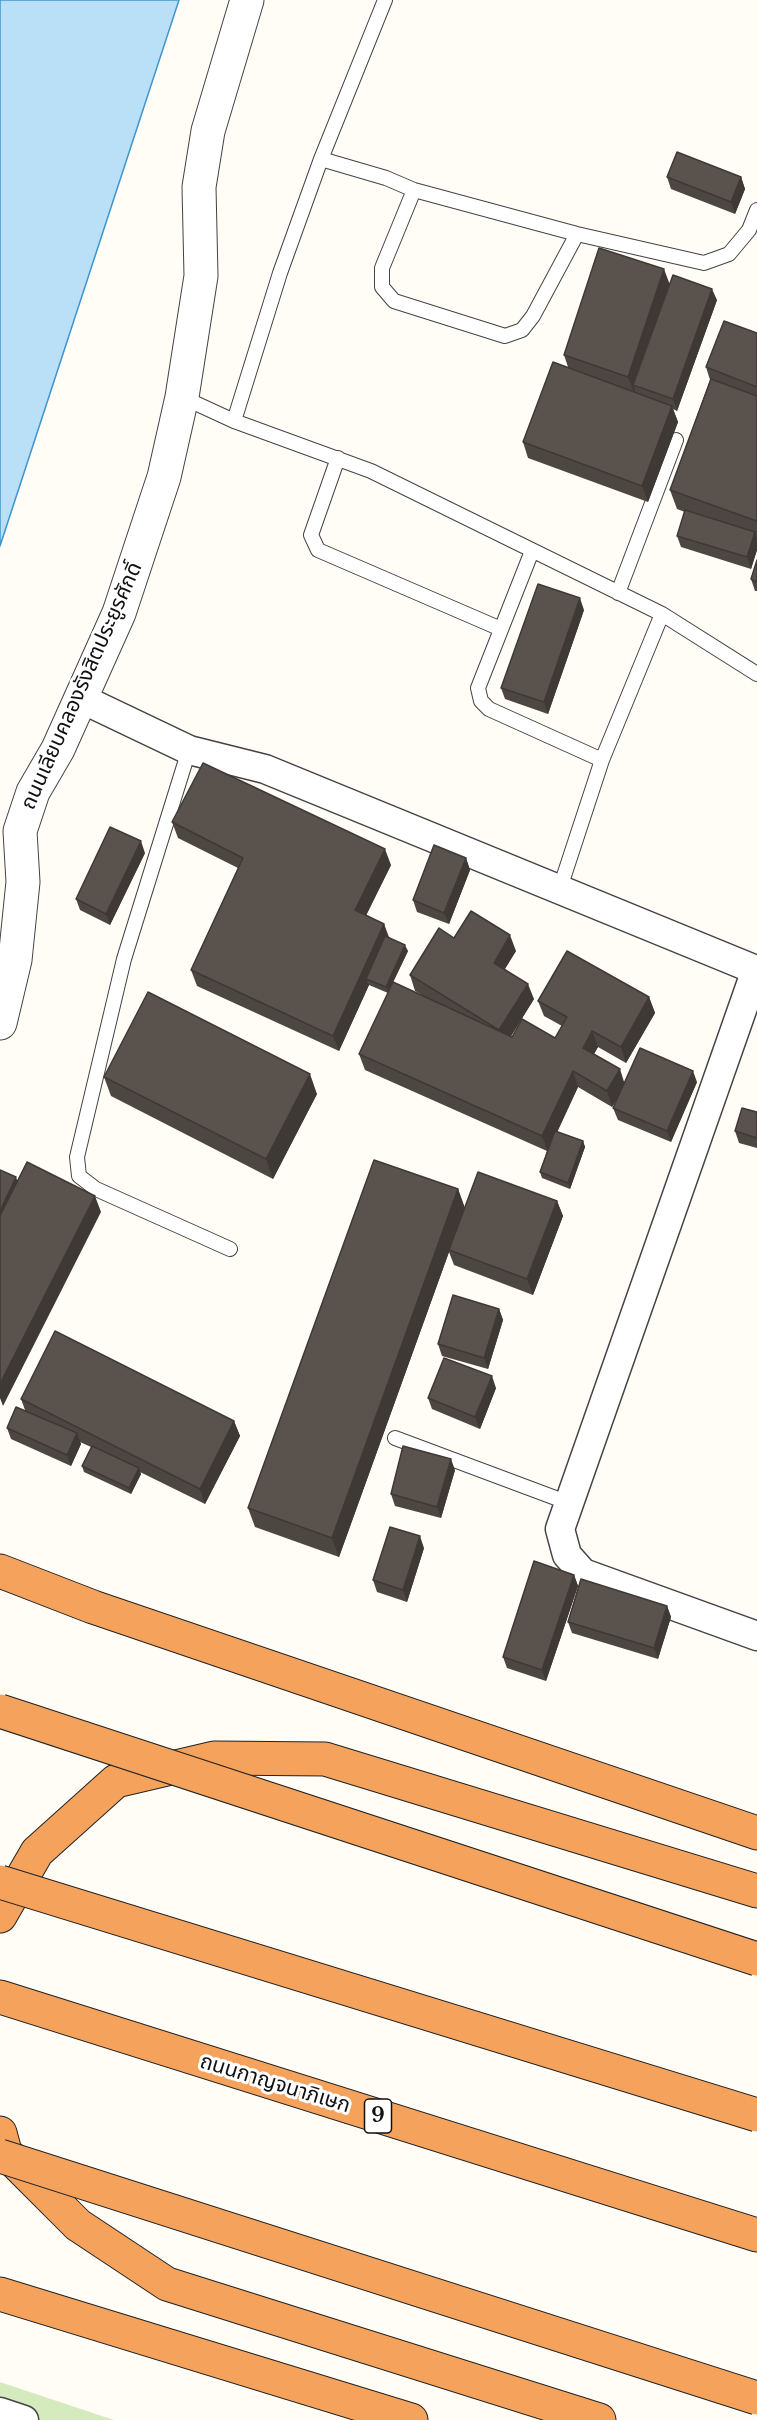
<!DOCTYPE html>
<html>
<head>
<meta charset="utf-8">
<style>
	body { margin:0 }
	canvas { display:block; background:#fffdf5 }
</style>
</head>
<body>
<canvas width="757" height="2420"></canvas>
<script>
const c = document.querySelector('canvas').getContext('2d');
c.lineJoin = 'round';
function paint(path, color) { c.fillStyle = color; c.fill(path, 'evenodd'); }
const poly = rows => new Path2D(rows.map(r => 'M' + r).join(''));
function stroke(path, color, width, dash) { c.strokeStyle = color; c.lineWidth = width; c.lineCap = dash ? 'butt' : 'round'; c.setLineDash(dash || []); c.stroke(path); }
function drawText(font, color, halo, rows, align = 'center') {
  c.font = font + ' "Libre Baskerville","Noto Sans Thai",serif'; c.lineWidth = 6; c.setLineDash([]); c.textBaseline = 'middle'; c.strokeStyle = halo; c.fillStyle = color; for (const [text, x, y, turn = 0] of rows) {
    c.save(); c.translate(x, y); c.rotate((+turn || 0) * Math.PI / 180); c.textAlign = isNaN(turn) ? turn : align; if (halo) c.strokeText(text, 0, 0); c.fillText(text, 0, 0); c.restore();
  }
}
paint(poly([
	[0,2382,114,2420,0,2420]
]), '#d5ebbd');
const water = poly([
	[0,0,179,0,0,546,0,0]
]);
paint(water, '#b9e0f7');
stroke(water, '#3f96cf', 1.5);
const service = poly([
	[321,159,385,0],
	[414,190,382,268,382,287,394,301,505,336,522,330,533,316,577,234],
	[182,397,234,421,371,471,662,614,602,760,559,891],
	[234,421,280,273,321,159,386,178,414,190,577,234,704,263,729,254,749,230,757,210],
	[338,458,311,535,318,550,501,629],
	[532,551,478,688,481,701,489,709,602,760],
	[618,593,676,440],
	[662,614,757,674],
	[189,750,124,959,77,1157,79,1176,96,1189,230,1249],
	[395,1438,569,1503]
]);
const minor = poly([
	[80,698,189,750,265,769,756,970,560,1529,567,1555,583,1573,757,1636],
	[0,2412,24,2420]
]);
const tertiary = poly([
	[0,1023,15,960,23,882,20,831,33,792,58,749,119,613,164,477,182,397,201,276,199,187,208,131,247,0]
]);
const motorway = poly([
	[0,1571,93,1607,757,1833],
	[0,1916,37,1852,116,1781,214,1758,325,1759,757,1891],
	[0,1997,757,2235],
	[0,2133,5,2152,78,2225,167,2284,599,2420],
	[0,2294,411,2420]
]);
stroke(service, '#444', 16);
stroke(minor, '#444', 31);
stroke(tertiary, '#444', 35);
stroke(motorway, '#222', 35);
stroke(service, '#fff', 14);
stroke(minor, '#fff', 28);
stroke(tertiary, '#fff', 33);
stroke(motorway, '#f5a25d', 33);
const motorwayBridge = poly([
	[0,1711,757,1959],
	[0,1882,757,2115],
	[0,2156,757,2398]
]);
stroke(motorwayBridge, '#222', 35, []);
stroke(motorwayBridge, '#f5a25d', 33);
paint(poly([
	[667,177,741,177,745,189,735,214,671,189],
	[670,283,717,300,677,411,673,409,678,422,648,502,528,458,523,442,568,367,564,355],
	[757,333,757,550,751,569,681,547,677,536,685,512,677,509,670,490,710,380,706,367],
	[757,560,757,591,755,591,751,579],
	[584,610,548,714,505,699,501,688],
	[172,822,391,865,366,915,384,924,389,937,408,951,393,982,424,996,415,991,410,975,454,938,516,951,505,969,534,999,511,1036,555,1038,562,1026,544,1016,538,1001,649,997,655,1013,626,1063,598,1047,594,1054,625,1083,697,1082,671,1142,618,1120,613,1108,619,1096,612,1107,578,1087,557,1132,583,1141,585,1147,570,1189,542,1178,540,1172,547,1151,365,1070,359,1054,388,993,369,985,339,1051,197,986,191,970,238,868,178,838],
	[145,853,110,925,80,910,76,899],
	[466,858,470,870,449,924,417,912,413,900],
	[104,1077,317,1094,273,1179,111,1096],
	[757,1112,757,1148,739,1143,735,1131],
	[458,1189,465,1208,557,1201,563,1216,533,1295,454,1265,449,1252,339,1557,255,1527,248,1508],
	[499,1309,503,1320,488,1369,442,1356,438,1344],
	[496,1388,480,1429,432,1409,428,1398],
	[21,1399,234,1421,240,1436,205,1504,140,1472,141,1474,131,1494,84,1472,82,1466,91,1447,80,1442,81,1444,71,1466,11,1439,7,1428,25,1410],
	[455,1470,441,1518,395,1506,391,1494],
	[424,1548,407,1602,377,1592,373,1580],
	[574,1575,578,1586,546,1681,507,1668,503,1657],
	[667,1606,671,1617,658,1659,572,1633,568,1622]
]), '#4d4742');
paint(poly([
	[741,177,745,189,735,214,731,202],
	[664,269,670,285,633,385,635,390,634,393,628,377],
	[712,289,717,300,677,411,673,399],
	[672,406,678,422,648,502,642,486],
	[755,532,757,537,757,550,751,569,747,557],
	[580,598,584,610,548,714,544,702],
	[141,841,145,853,110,925,106,914],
	[385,849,391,865,361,926,355,910],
	[466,858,470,870,449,924,444,913],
	[384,924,389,940,366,979,369,985,339,1051,333,1036],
	[510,935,516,951,499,978,494,963],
	[405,945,408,951,388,993,386,987],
	[528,984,534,999,505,1046,499,1030],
	[649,997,655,1013,626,1063,621,1047],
	[592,1031,598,1047,588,1064,583,1048],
	[620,1069,625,1085,612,1107,607,1091],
	[573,1071,578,1087,548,1152,542,1136],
	[693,1071,697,1082,671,1142,667,1131],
	[310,1074,317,1094,273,1179,266,1159],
	[583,1141,585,1147,570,1189,568,1183],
	[16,1177,20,1188,0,1231,0,1211],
	[458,1189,465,1209,449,1250,449,1252,339,1557,332,1538],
	[95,1196,101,1212,3,1406,0,1398,0,1384],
	[557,1201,563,1216,533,1295,527,1279],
	[499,1309,503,1320,488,1369,484,1358],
	[492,1376,496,1388,480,1429,475,1417],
	[234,1421,240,1436,205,1504,200,1489],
	[77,1433,81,1444,71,1466,67,1455],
	[451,1459,455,1470,441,1518,437,1507],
	[139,1468,141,1474,131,1494,129,1488],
	[420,1536,424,1548,407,1602,403,1590],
	[574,1575,578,1586,546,1681,542,1670],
	[667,1606,671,1617,658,1659,654,1648]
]), '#3f3936');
const building = poly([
	[677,152,741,177,731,202,667,177,677,152],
	[599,248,664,269,628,377,564,355,599,248],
	[673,275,712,289,673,399,633,385,673,275],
	[724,321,757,333,757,387,706,367,724,321],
	[553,362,672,406,642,486,523,442,553,362],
	[711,379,757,396,757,521,670,490,711,379],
	[685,510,755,532,747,557,677,536,685,510],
	[757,560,757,582,751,579,757,560],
	[538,584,580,598,544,702,501,688,538,584],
	[203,763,385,849,355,910,384,924,333,1036,191,970,243,858,172,822,203,763],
	[110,827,141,841,106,914,76,899,110,827],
	[434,845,466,858,444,913,413,900,434,845],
	[471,911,510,935,494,963,528,984,499,1030,410,975,439,928,454,938,471,911],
	[385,936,405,945,386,987,366,979,385,936],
	[567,951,649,997,621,1047,592,1031,583,1048,620,1069,607,1091,573,1071,542,1136,359,1054,393,982,512,1037,522,1019,555,1038,567,1017,538,1001,567,951],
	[148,992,310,1074,266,1159,104,1077,148,992],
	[640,1048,693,1071,667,1131,613,1108,640,1048],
	[742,1108,757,1112,757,1138,735,1131,742,1108],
	[555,1131,583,1141,568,1183,540,1172,555,1131],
	[374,1160,458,1189,332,1538,248,1508,374,1160],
	[27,1162,95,1196,0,1384,0,1216,27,1162],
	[0,1170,16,1177,0,1211,0,1170],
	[478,1172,557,1201,527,1279,449,1250,478,1172],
	[453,1295,499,1309,484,1358,438,1344,453,1295],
	[55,1331,234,1421,200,1489,21,1399,55,1331],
	[444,1358,492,1376,475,1417,428,1398,444,1358],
	[16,1407,77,1433,67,1455,7,1428,16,1407],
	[92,1446,139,1468,129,1488,82,1466,92,1446],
	[403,1446,451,1459,437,1507,391,1494,403,1446],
	[390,1527,420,1536,403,1590,373,1580,390,1527],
	[534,1561,574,1575,542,1670,503,1657,534,1561],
	[581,1579,667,1606,654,1648,568,1622,581,1579]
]);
paint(building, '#5a524d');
stroke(building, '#3f3936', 1.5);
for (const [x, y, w] of [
	[378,2116,27]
]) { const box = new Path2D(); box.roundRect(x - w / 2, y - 17, w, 34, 4.5); c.fillStyle = '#fff'; c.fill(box); stroke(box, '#111', 1.5); }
drawText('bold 20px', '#111', null, [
	["9",378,2116]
]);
drawText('21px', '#111', '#fff', [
	["ถนนเลียบคลองรังสิตประยูรศักดิ์",82,686,-66],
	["ถนนกาญจนาภิเษก",275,2084,17]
]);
</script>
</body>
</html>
